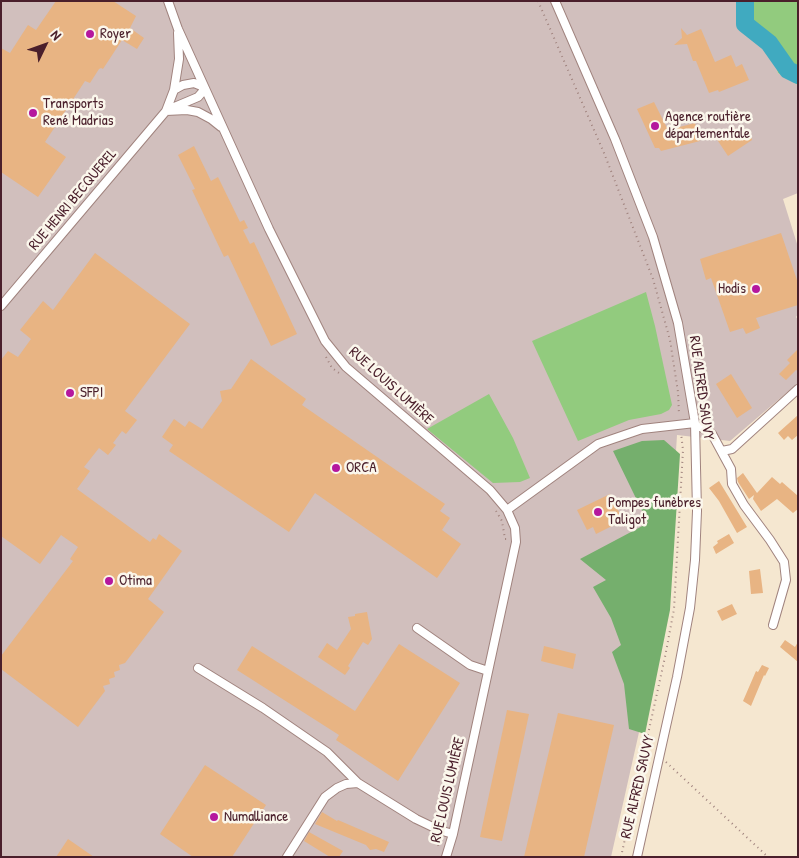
<!DOCTYPE html>
<html>
<head>
<meta charset="utf-8">
<style>
	body { margin:0 }
	#map { position:relative; width:799px; height:858px; overflow:hidden; background:#f5e7d0; font-family:"Patrick Hand",sans-serif }
	canvas { display:block }
	.frame { position:absolute; inset:0; border:2px solid #4a1f2b; pointer-events:none }
	.north { position:absolute; left:20px; top:20px; width:50px; height:50px; -webkit-text-stroke:4px #fbf7ec; paint-order:stroke; rotate:48deg; font-size:14px; font-weight:700; line-height:20px; text-align:center; color:#4a1f2b }
	.north::after { content:''; display:block; margin:auto; width:18px; height:22px; background:#4a1f2b; clip-path:polygon(50% 0,100% 100%,50% 72%,0 100%) }
</style>
</head>
<body>
<div id="map">
<canvas width="799" height="858"></canvas>
<div class="frame"></div>
<div class="north">N</div>
</div>
<script>
const c = document.querySelector('canvas').getContext('2d');
c.lineJoin = 'round';
function paint(path, color) { c.fillStyle = color; c.fill(path, 'evenodd'); }
const poly = rows => new Path2D(rows.map(r => 'M' + r).join(''));
function stroke(path, color, width, dash) { c.strokeStyle = color; c.lineWidth = width; c.lineCap = dash ? 'butt' : 'round'; c.setLineDash(dash || []); c.stroke(path); }
function drawText(font, color, halo, rows, align = 'center') {
  c.font = font + ' "Patrick Hand",sans-serif'; c.lineWidth = 5; c.setLineDash([]); c.textBaseline = 'middle'; c.strokeStyle = halo; c.fillStyle = color; for (const [text, x, y, turn = 0] of rows) {
    c.save(); c.translate(x, y); c.rotate((+turn || 0) * Math.PI / 180); c.textAlign = isNaN(turn) ? turn : align; if (halo) c.strokeText(text, 0, 0); c.fillText(text, 0, 0); c.restore();
  }
}
paint(poly([
	[1,1,738,1,742,29,769,43,778,73,798,85,798,193,783,199,798,247,798,314,796,317,798,320,798,383,730,441,677,435,666,612,611,857,1,857]
]), '#d1bfbd');
paint(poly([
	[738,1,798,1,798,85,778,73,769,43,742,29],
	[646,292,655,326,672,405,669,410,661,414,629,420,578,441,532,341],
	[489,394,513,438,530,478,520,482,493,483,427,429]
]), '#92cb7e');
paint(poly([
	[664,440,680,454,670,610,645,734,629,729,624,684,612,652,621,645,611,618,593,587,606,580,580,559,648,523,613,451,642,441]
]), '#75af6d');
stroke(poly([
	[745,1,745,24,769,43,788,70,798,75]
]), '#40aac0', 18);
paint(poly([
	[56,1,113,1,136,16,130,28,144,38,137,49,122,40,103,69,101,68,99,69,90,83,85,81,45,142,66,157,38,197,1,172,1,48,10,53,28,25,36,30],
	[681,28,687,35,701,29,715,62,731,55,736,67,742,64,749,80,719,92,718,90,709,93,696,61,693,61,687,44,674,45,682,38],
	[654,102,668,130,695,123,700,141,661,151,659,148,655,148,637,109],
	[733,126,741,137,749,131,752,140,728,156,716,138],
	[194,146,211,181,218,177,240,222,244,220,248,228,243,230,250,244,254,242,297,334,271,346,228,255,224,257,192,190,195,189,178,155],
	[781,233,798,283,798,305,756,318,760,328,746,334,743,328,730,332,711,278,706,280,700,259],
	[95,253,190,324,125,411,137,420,126,434,122,431,113,443,116,445,108,455,99,448,84,467,90,471,77,489,150,542,153,538,156,540,159,534,182,551,148,599,164,612,125,663,119,665,120,670,114,672,115,677,109,679,110,684,103,686,105,691,78,727,1,669,1,656,73,561,70,559,78,547,61,535,40,564,1,536,1,360,8,351,18,357,31,339,20,330,43,301,53,310],
	[798,349,798,371,796,370,786,380,779,374,790,363,787,360],
	[251,359,306,399,302,405,445,504,440,511,450,518,442,530,461,544,437,578,315,493,289,532,169,451,173,445,162,437,174,419,185,427,189,421,202,429,222,401,220,391,231,389],
	[731,374,752,408,737,418,716,384],
	[798,415,798,435,792,440,788,436,784,440,778,433],
	[743,473,757,493,772,477,780,484,782,482,798,496,798,509,793,513,777,499,761,511,753,499,754,495,749,499,738,482,737,478],
	[719,481,747,527,737,533,719,501,709,488],
	[610,494,620,514,613,518,616,524,596,534,593,527,587,530,577,510],
	[729,534,734,543,716,554,713,547,718,543,717,541],
	[760,569,763,593,751,594,749,571],
	[732,604,737,614,722,621,717,611],
	[367,612,372,639,368,645,363,642,348,666,350,668,345,675,318,657,327,643,337,650,351,629,348,617,355,616,355,614],
	[785,640,795,647,798,642,798,662,780,647],
	[399,644,460,683,398,781,336,740,339,735,237,670,252,646,355,711],
	[544,646,576,654,573,669,541,661],
	[762,665,769,668,765,676,764,675,751,706,743,701,756,671,762,674,758,672],
	[507,710,529,714,502,841,480,837],
	[558,713,614,725,584,857,524,857],
	[205,765,266,805,232,857,193,857,160,834],
	[322,812,337,821,338,820,389,842,384,852,376,849,370,850,366,845,315,824],
	[309,832,343,851,339,857,330,857,304,841],
	[68,839,94,857,56,857]
]), '#e8b483');
const minor = poly([
	[168,1,178,29,269,229,325,341,346,367,490,490,507,510,515,528,516,542,453,834,446,857],
	[555,1,615,139,653,237,678,323,695,423,697,511,695,560,690,608,677,677,637,857],
	[174,90,183,85,194,83,204,87],
	[172,108,198,97,205,89],
	[166,111,187,110,198,112,211,119,221,127],
	[1,306,166,111,174,90,179,59,178,33],
	[695,426,701,427,712,434,731,469,732,484,744,505,770,540,784,562,786,580,773,625],
	[722,451,732,449,798,389],
	[507,510,598,444,642,429,695,423],
	[417,628,470,665,488,671],
	[198,668,263,708,327,752,358,783,416,819,439,830,453,834],
	[287,857,325,797,337,788,346,784,358,783]
]);
stroke(minor, '#a0837e', 10);
stroke(poly([
	[538,1,604,153,653,279,670,340,678,392,679,415],
	[326,357,332,368,339,373],
	[496,511,502,521,505,539,508,539],
	[666,762,768,857],
	[436,837,434,841,440,847],
	[621,857,665,657,674,609,683,450,681,433]
]), '#a0837e', 2, [1, 4]);
stroke(minor, '#fff', 8);
for (const [x, y, r, color] of [
	[90,34,5,"#b5179e"],
	[33,113,5,"#b5179e"],
	[655,126,5,"#b5179e"],
	[756,289,5,"#b5179e"],
	[70,393,5,"#b5179e"],
	[336,468,5,"#b5179e"],
	[598,512,5,"#b5179e"],
	[109,581,5,"#b5179e"],
	[214,817,5,"#b5179e"]
]) { const dot = new Path2D(); dot.arc(x, y, r, 0, 2 * Math.PI); c.fillStyle = color; c.fill(dot); stroke(dot, '#fbf7ec', 2); }
drawText('15px', '#4a1f2b', '#fbf7ec', [
	["Royer",100,34],
	["Transports",43,104],
	["René Madrias",43,121],
	["Agence routière",665,117],
	["départementale",665,134],
	["Hodis",746,289,"right"],
	["SFPI",80,393],
	["ORCA",346,468],
	["Pompes funèbres",608,503],
	["Taligot",608,520],
	["Otima",119,581],
	["Numalliance",224,817]
], 'left');
drawText('15px', '#4a1f2b', '#fbf7ec', [
	["RUE HENRI BECQUEREL",73,200,-50],
	["RUE LOUIS LUMIÈRE",391,386,42],
	["RUE ALFRED SAUVY",701,388,82],
	["RUE ALFRED SAUVY",638,787,-77],
	["RUE LOUIS LUMIÈRE",448,790,-77]
]);
</script>
</body>
</html>
